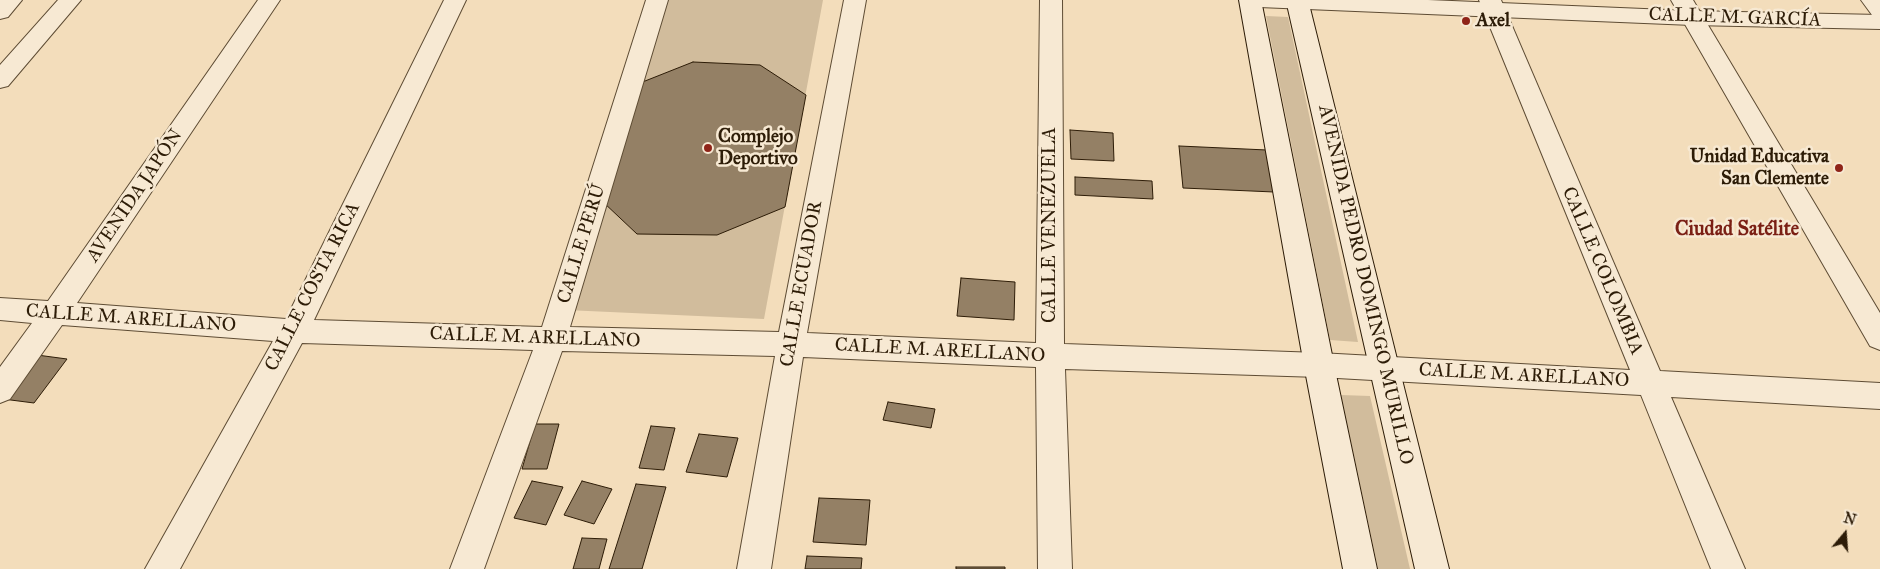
<!DOCTYPE html>
<html>
<head>
<meta charset="utf-8">
<style>
	body { margin:0 }
	#map { position:relative; width:1880px; height:569px; overflow:hidden; background:#f3ddbb; font-family:"IM FELL Great Primer",serif }
	canvas { display:block }
	.north { position:absolute; left:1820px; top:509px; width:50px; height:50px; -webkit-text-stroke:4px #f7e9d3; paint-order:stroke; rotate:18deg; font-size:14px; font-weight:700; line-height:20px; text-align:center; color:#2d1c07 }
	.north::after { content:''; display:block; margin:auto; width:18px; height:22px; background:#2d1c07; clip-path:polygon(50% 0,100% 100%,50% 72%,0 100%) }
</style>
</head>
<body>
<div id="map">
<canvas width="1880" height="569"></canvas>
<div class="north">N</div>
</div>
<script>
const c = document.querySelector('canvas').getContext('2d');
c.lineJoin = 'round';
function paint(path, color) { c.fillStyle = color; c.fill(path, 'evenodd'); }
const poly = rows => new Path2D(rows.map(r => 'M' + r).join(''));
function stroke(path, color, width, dash) { c.strokeStyle = color; c.lineWidth = width; c.lineCap = dash ? 'butt' : 'round'; c.setLineDash(dash || []); c.stroke(path); }
function drawText(font, color, halo, rows, align = 'center') {
  c.font = font + ' "IM FELL Great Primer",serif'; c.lineWidth = 5; c.setLineDash([]); c.textBaseline = 'middle'; c.strokeStyle = halo; c.fillStyle = color; for (const [text, x, y, turn = 0] of rows) {
    c.save(); c.translate(x, y); c.rotate((+turn || 0) * Math.PI / 180); c.textAlign = isNaN(turn) ? turn : align; if (halo) c.strokeText(text, 0, 0); c.fillText(text, 0, 0); c.restore();
  }
}
paint(poly([
	[668,0,823,0,764,319,566,310],
	[1266,16,1288,17,1358,342,1330,340],
	[1341,395,1370,396,1410,569,1378,569]
]), '#d1bc9c');
const building = poly([
	[693,62,760,65,806,95,785,207,717,235,637,234,602,201,640,83,693,62],
	[1070,130,1113,133,1114,161,1071,159,1070,130],
	[1179,146,1267,150,1274,192,1183,188,1179,146],
	[1075,177,1152,181,1153,199,1075,195,1075,177],
	[961,278,1015,282,1014,320,957,316,961,278],
	[37,355,67,359,34,403,3,399,37,355],
	[888,402,935,409,931,428,883,420,888,402],
	[535,424,559,424,547,469,522,469,535,424],
	[651,426,675,428,664,470,639,468,651,426],
	[699,434,738,438,727,477,686,472,699,434],
	[532,481,563,487,546,525,514,518,532,481],
	[582,481,612,489,594,524,564,515,582,481],
	[636,484,666,487,642,569,609,569,636,484],
	[819,498,870,500,866,545,813,542,819,498],
	[582,538,607,539,599,569,573,569,582,538],
	[807,556,862,558,861,569,805,569,807,556],
	[956,567,1005,567,1005,569,956,569,956,567]
]);
paint(building, '#948065');
stroke(building, '#2d1c07', 1);
const minor = poly([
	[0,0,22,0,8,17,0,19,0,0],
	[58,0,81,0,8,86,0,88,0,65,58,0],
	[258,0,280,0,77,303,286,319,444,0,466,0,314,320,542,327,646,0,668,0,570,327,779,332,844,0,866,0,807,333,1036,343,1040,0,1062,0,1064,344,1319,353,1630,370,1479,0,1501,0,1660,371,1880,383,1880,409,1671,397,1745,569,1711,569,1641,395,1319,377,1065,369,1072,569,1038,569,1036,367,803,357,771,569,737,569,775,356,562,351,484,569,450,569,533,350,302,343,180,569,145,569,273,341,62,325,10,399,0,403,0,367,32,323,0,320,0,298,48,301,258,0],
	[1671,0,1693,0,1880,313,1880,350,1870,346,1671,0],
	[1861,0,1880,0,1880,17,1872,15,1861,0]
]);
const tertiary = poly([
	[1248,0,1428,0,1692,11,1880,15,1880,29,1692,25,1259,7,1251,5,1248,0]
]);
const secondary = poly([
	[1239,0,1261,0,1334,365,1377,569,1343,569,1304,365,1239,0],
	[1286,0,1308,0,1449,569,1415,569,1286,0]
]);
stroke(minor, '#5e4c34', 2);
stroke(tertiary, '#5e4c34', 2);
stroke(secondary, '#2d1c07', 2);
paint(minor, '#f7e9d3');
paint(tertiary, '#f7e9d3');
paint(secondary, '#f7e9d3');
for (const [x, y, r, color] of [
	[1466,21,5,"#8f2418"],
	[708,148,5,"#8f2418"],
	[1839,168,5,"#8f2418"]
]) { const dot = new Path2D(); dot.arc(x, y, r, 0, 2 * Math.PI); c.fillStyle = color; c.fill(dot); stroke(dot, '#f7e9d3', 2); }
drawText('19px', '#2d1c07', '#f7e9d3', [
	["CALLE M. GARCÍA",1735,18,2],
	["AVENIDA JAPÓN",135,196,-56],
	["CALLE VENEZUELA",1050,225,-90],
	["CALLE PERÚ",582,244,-73],
	["CALLE COLOMBIA",1602,271,67],
	["CALLE ECUADOR",802,284,-80],
	["AVENIDA PEDRO DOMINGO MURILLO",1365,285,77],
	["CALLE COSTA RICA",313,287,-63],
	["CALLE M. ARELLANO",131,319,4],
	["CALLE M. ARELLANO",535,338,2],
	["CALLE M. ARELLANO",940,351,3],
	["CALLE M. ARELLANO",1524,376,3]
]);
drawText('bold 19px', '#2d1c07', '#f7e9d3', [
	["Axel",1476,21],
	["Complejo",718,137],
	["Deportivo",718,159],
	["Unidad Educativa",1829,157,"right"],
	["San Clemente",1829,179,"right"]
], 'left');
drawText('bold 20px', '#7a1f14', '#f7e9d3', [
	["Ciudad Satélite",1737,230]
]);
</script>
</body>
</html>
